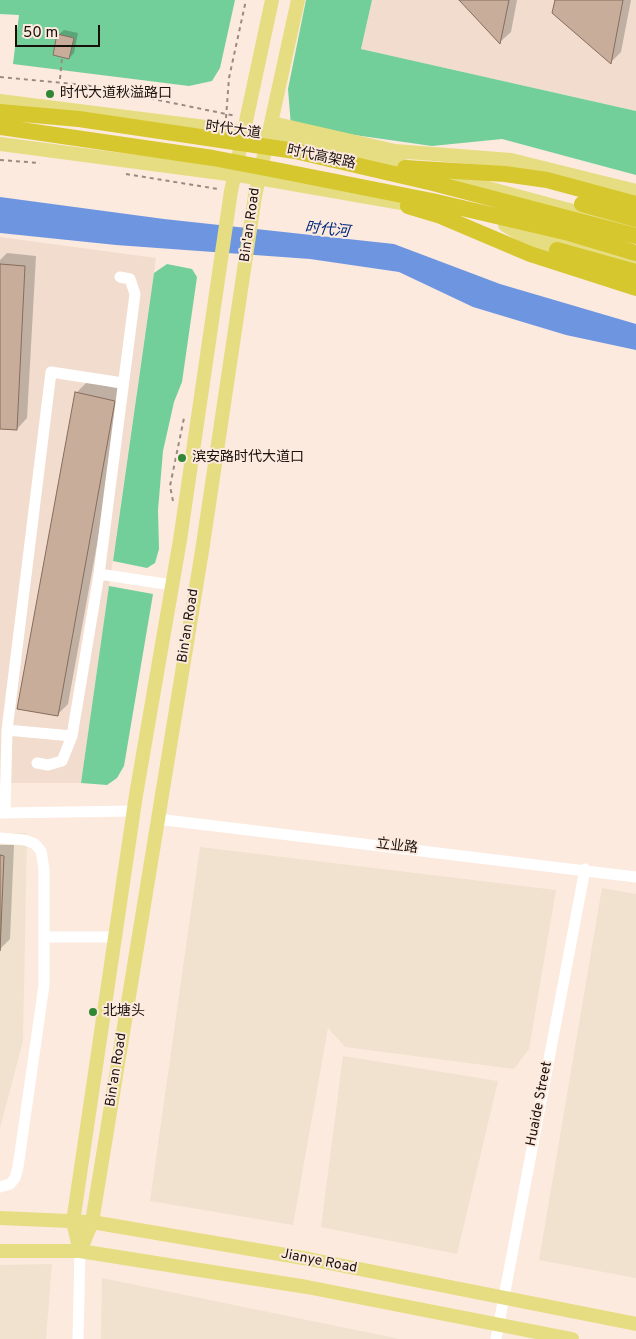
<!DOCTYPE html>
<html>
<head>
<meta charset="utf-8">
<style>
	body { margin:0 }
	#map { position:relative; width:636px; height:1339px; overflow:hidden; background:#fceadf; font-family:Overpass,sans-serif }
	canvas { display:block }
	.scale { position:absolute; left:15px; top:25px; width:85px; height:22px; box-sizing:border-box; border:2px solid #1a100a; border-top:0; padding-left:6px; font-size:15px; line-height:18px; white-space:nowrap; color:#1a100a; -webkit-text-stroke:4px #fceadf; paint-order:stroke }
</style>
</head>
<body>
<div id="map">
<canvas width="636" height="1339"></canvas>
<div class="scale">50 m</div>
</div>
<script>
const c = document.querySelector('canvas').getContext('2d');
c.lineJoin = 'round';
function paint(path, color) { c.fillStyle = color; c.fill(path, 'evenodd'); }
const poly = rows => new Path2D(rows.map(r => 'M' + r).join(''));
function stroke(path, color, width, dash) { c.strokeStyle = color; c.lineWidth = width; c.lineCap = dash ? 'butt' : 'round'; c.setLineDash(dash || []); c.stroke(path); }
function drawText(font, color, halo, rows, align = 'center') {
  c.font = font + ' Overpass,"Noto Sans SC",sans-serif'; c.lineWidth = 4; c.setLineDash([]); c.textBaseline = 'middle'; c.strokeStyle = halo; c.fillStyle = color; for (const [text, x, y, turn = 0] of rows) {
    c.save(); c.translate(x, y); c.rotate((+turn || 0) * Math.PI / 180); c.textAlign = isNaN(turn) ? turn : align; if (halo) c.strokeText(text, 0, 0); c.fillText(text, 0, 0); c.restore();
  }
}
paint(poly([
	[372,0,636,0,636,111,361,49],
	[0,237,156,258,81,783,0,783]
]), '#f1dcce');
paint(poly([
	[0,833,27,833,23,1041,0,1128],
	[200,847,556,890,529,1049,514,1069,345,1047,328,1028,293,1225,150,1201],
	[602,888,636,894,636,1278,539,1260],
	[343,1056,498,1081,457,1254,321,1227],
	[52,1264,46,1339,0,1339,0,1265],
	[102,1278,400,1339,101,1339]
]), '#f0e2cf');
paint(poly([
	[0,0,235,0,220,68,212,81,189,86,13,64,19,15,0,14],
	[306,0,372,0,361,49,636,111,636,175,502,139,432,146,291,126,288,89],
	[167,264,192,269,197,277,182,382,174,402,163,451,158,510,159,549,155,563,147,568,113,561,154,273],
	[109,586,153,594,124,766,117,778,107,785,81,783]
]), '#72cf99');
paint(poly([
	[0,197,164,219,394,244,500,284,636,324,636,350,566,335,473,307,399,272,310,259,116,245,0,233]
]), '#6e96e0');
paint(poly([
	[461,0,517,0,511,32,500,42],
	[556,0,631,0,621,52,611,62],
	[64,30,78,33,74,53,69,58,58,35],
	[7,253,36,256,27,418,17,429,0,428,0,260],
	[87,382,125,390,68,704,57,715,76,393],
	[0,845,14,845,10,939,0,949]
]), '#0003');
const building = poly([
	[459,0,509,0,500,44,459,0],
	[555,0,623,0,611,64,552,13,555,0],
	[57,34,74,38,69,59,53,55,57,34],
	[0,264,25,266,17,430,0,429,0,264],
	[75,392,115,401,58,716,17,709,75,392],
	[0,855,4,856,0,951,0,855]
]);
paint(building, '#c8ad9b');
stroke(building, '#866d5c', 1);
stroke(poly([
	[0,77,85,85,236,116],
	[60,79,62,58],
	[226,118,229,78,246,0],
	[0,160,40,163],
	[126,174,218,189],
	[173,501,170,486,184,418]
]), '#998a81', 2, [4, 4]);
stroke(poly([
	[99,574,172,585],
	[7,730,72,736],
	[37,763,48,765,62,761,72,736,99,574,135,294,130,279,120,277],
	[0,813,135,811],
	[5,813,7,730,51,372,123,383],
	[157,819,636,877],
	[0,838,25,840,35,844,41,851,44,869,44,985,18,1167,15,1178,10,1184,0,1187],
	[44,937,115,937],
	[78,1339,80,1251],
	[496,1339,585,869]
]), '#fff', 11);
stroke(poly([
	[0,101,245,132,364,155,415,169],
	[272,123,395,151,511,160,636,191],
	[0,144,258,178,419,206],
	[439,175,636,228],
	[505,225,535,243,557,250],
	[526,230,636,262],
	[0,1218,92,1222,309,1259,636,1324],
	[0,1251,80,1251,307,1287,572,1339],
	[80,1251,92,1222,202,551,255,196,298,0],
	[80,1251,73,1222,136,795,180,540,231,191,272,0]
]), '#e6dd82', 14);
stroke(poly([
	[0,112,79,119,295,151,433,183,636,236],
	[0,127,213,158,281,171,432,201,569,233,636,253],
	[405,168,505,174,547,180,636,204],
	[582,204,636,219],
	[408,206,438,215,530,254,636,288],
	[557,250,636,272]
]), '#d6c72e', 16);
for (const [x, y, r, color] of [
	[50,94,5,"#308736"],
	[182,458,5,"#308736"],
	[93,1012,5,"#308736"]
]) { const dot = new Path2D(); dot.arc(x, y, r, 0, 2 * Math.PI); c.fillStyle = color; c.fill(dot); stroke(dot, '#fceadf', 2); }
drawText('14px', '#1a100a', '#fceadf', [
	["时代大道秋溢路口",60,94],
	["滨安路时代大道口",192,458],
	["北塘头",103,1012]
], 'left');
drawText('14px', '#1a100a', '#fceadf', [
	["时代大道",233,131,8],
	["时代高架路",321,158,12],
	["Bin'an Road",251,225,-82],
	["Bin'an Road",189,626,-81],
	["立业路",397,847,7],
	["Bin'an Road",117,1070,-81],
	["Huaide Street",540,1104,-79],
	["Jianye Road",319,1262,11]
]);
drawText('italic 15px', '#00297d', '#fceadf', [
	["时代河",327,231,6]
]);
</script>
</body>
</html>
